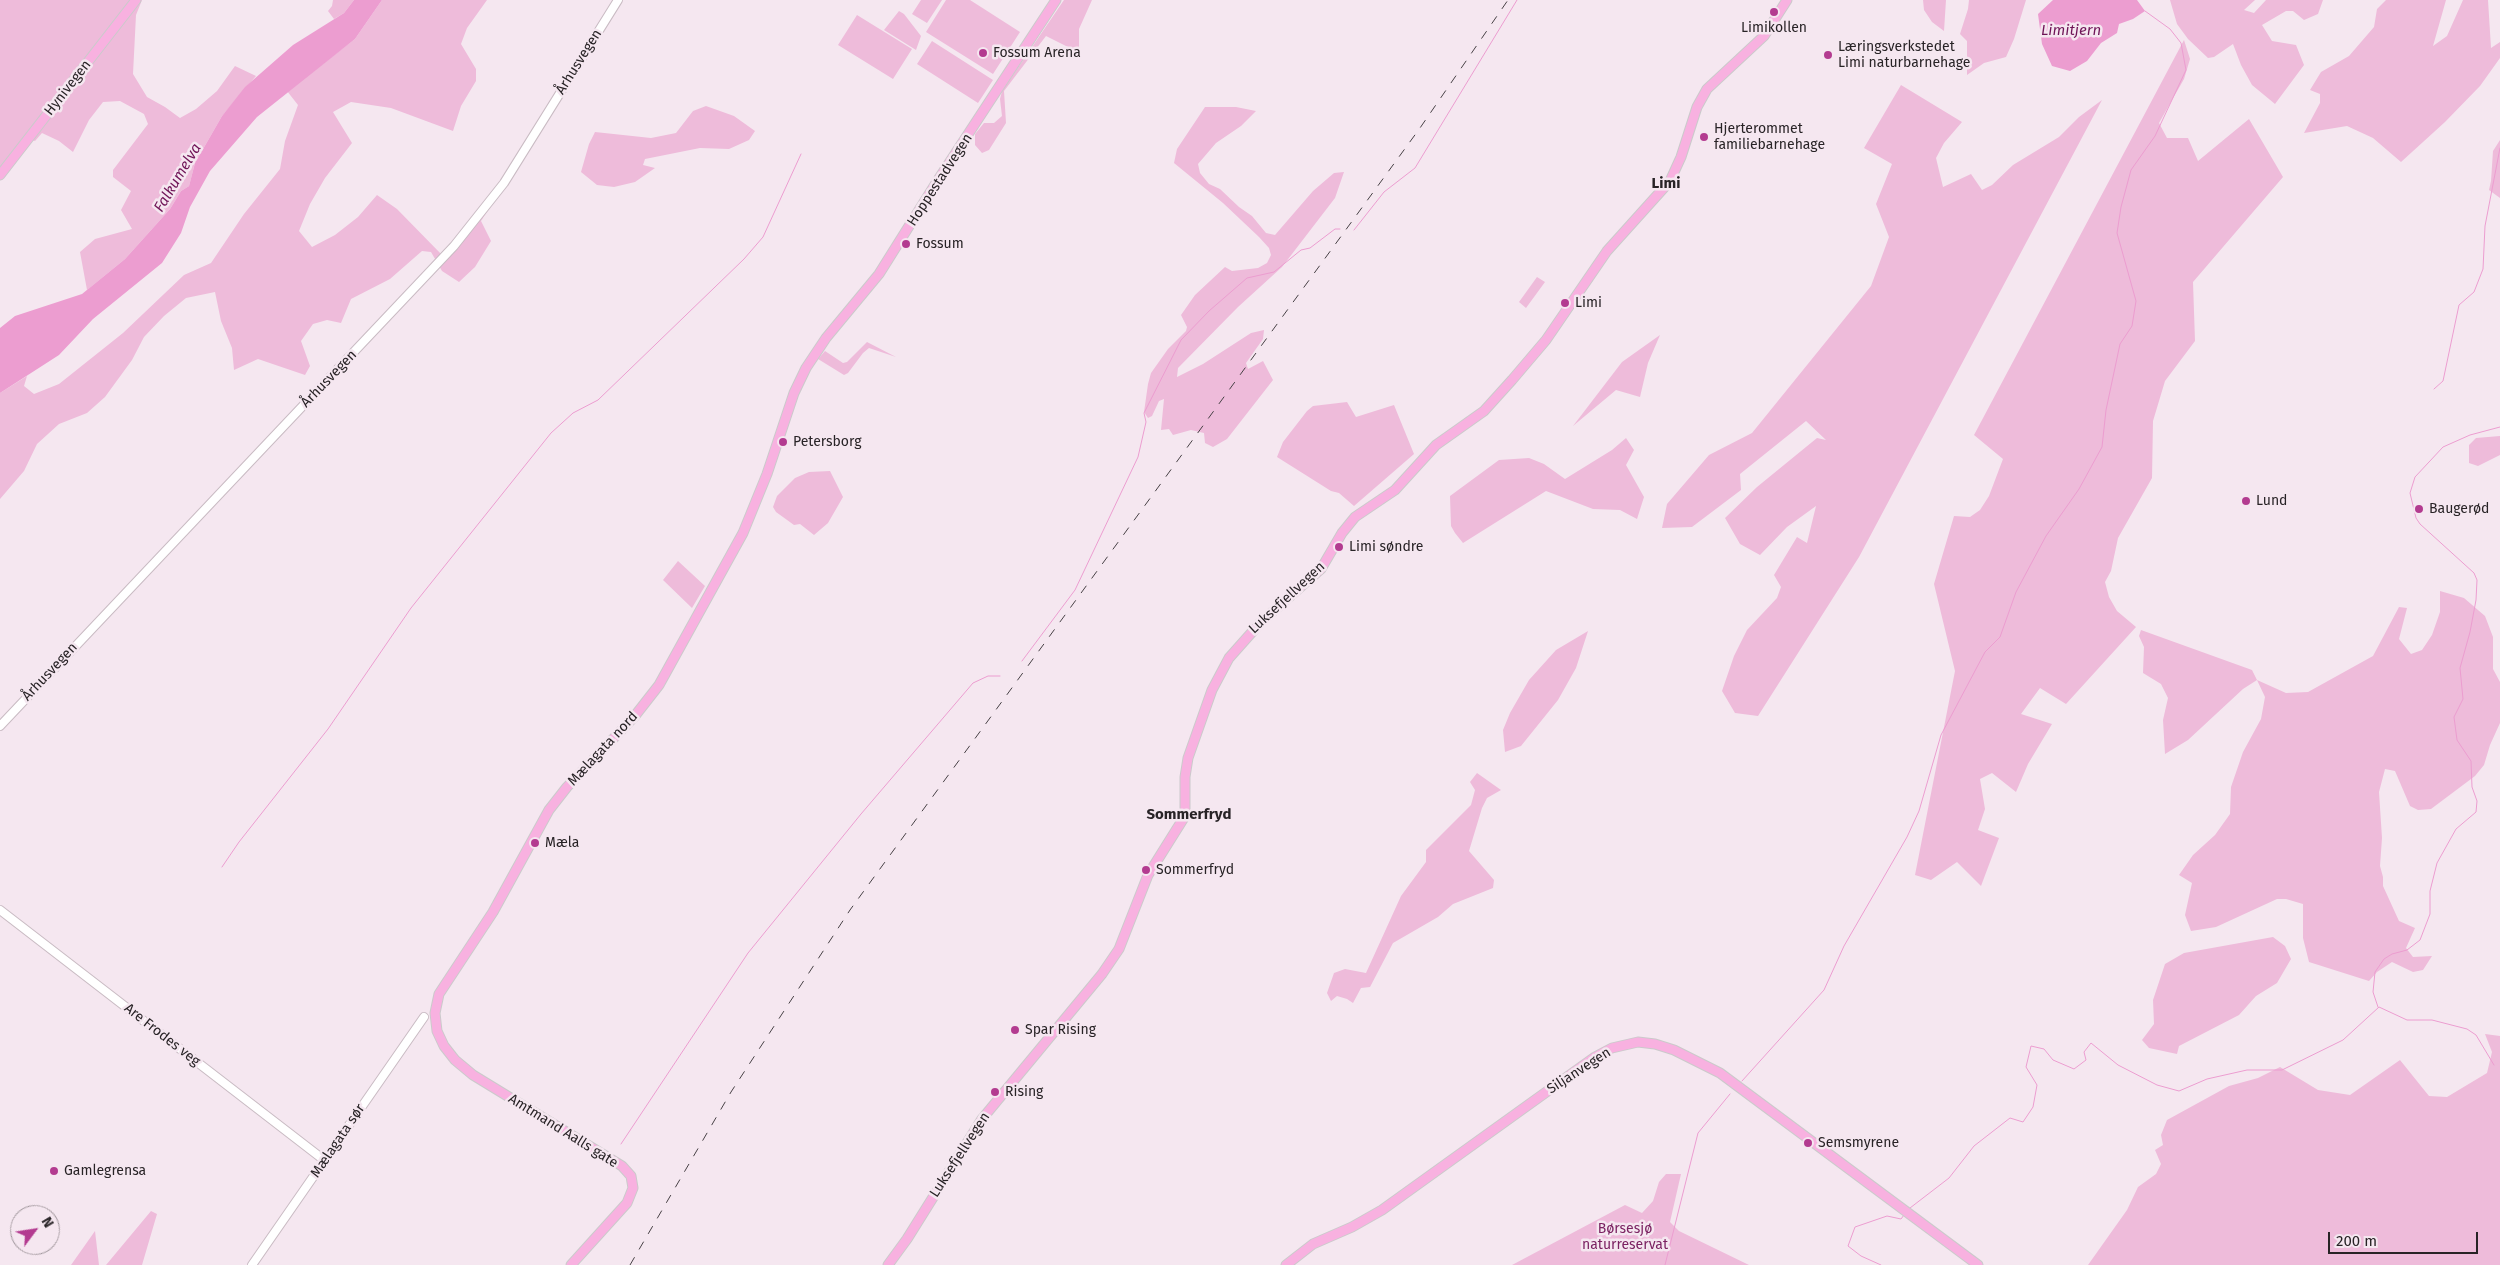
<!DOCTYPE html>
<html>
<head>
<meta charset="utf-8">
<style>
	body { margin:0 }
	#map { position:relative; width:2500px; height:1265px; overflow:hidden; background:#f5e7f0; font-family:"Fira Sans",sans-serif }
	canvas { display:block }
	.north { position:absolute; left:10px; top:1205px; width:50px; height:50px; box-sizing:border-box; background:#f5e7f0; border:1px solid #a3999f; border-radius:50%; rotate:59deg; font-size:14px; font-weight:700; line-height:20px; text-align:center; color:#282326 }
	.north::after { content:''; display:block; margin:auto; width:18px; height:22px; background:#b33b90; clip-path:polygon(50% 0,100% 100%,50% 72%,0 100%) }
	.scale { position:absolute; left:2328px; top:1232px; width:150px; height:22px; box-sizing:border-box; border:2px solid #282326; border-top:0; padding-left:6px; font-size:15px; line-height:18px; white-space:nowrap; color:#282326; -webkit-text-stroke:4px #f5e7f0; paint-order:stroke }
</style>
</head>
<body>
<div id="map">
<canvas width="2500" height="1265"></canvas>
<div class="north">N</div>
<div class="scale">200 m</div>
</div>
<script>
const c = document.querySelector('canvas').getContext('2d');
c.lineJoin = 'round';
function paint(path, color) { c.fillStyle = color; c.fill(path, 'evenodd'); }
const poly = rows => new Path2D(rows.map(r => 'M' + r).join(''));
function stroke(path, color, width, dash) { c.strokeStyle = color; c.lineWidth = width; c.lineCap = dash ? 'butt' : 'round'; c.setLineDash(dash || []); c.stroke(path); }
function drawText(font, color, halo, rows, align = 'center') {
  c.font = font + ' "Fira Sans",sans-serif'; c.lineWidth = 5; c.setLineDash([]); c.textBaseline = 'middle'; c.strokeStyle = halo; c.fillStyle = color; for (const [text, x, y, turn = 0] of rows) {
    c.save(); c.translate(x, y); c.rotate((+turn || 0) * Math.PI / 180); c.textAlign = isNaN(turn) ? turn : align; if (halo) c.strokeText(text, 0, 0); c.fillText(text, 0, 0); c.restore();
  }
}
paint(poly([
	[0,0,142,0,136,15,133,74,147,97,165,107,180,118,196,109,217,91,235,66,256,76,222,116,195,163,189,186,181,191,170,209,125,259,87,290,80,252,95,239,132,229,121,210,131,191,113,177,113,170,148,124,144,114,120,101,103,102,89,120,73,152,59,141,42,133,35,141,32,140,0,177],
	[333,0,354,0,344,13,334,19,328,11,332,6],
	[382,0,487,0,467,28,461,44,476,69,476,81,461,106,453,131,391,108,351,102,333,112,352,143,325,178,310,204,299,231,312,247,335,235,358,217,377,195,397,209,443,256,531,144,481,221,491,241,475,267,459,282,442,271,431,252,422,251,390,279,351,299,341,323,327,320,313,324,301,341,310,366,305,375,258,359,234,370,232,348,221,321,215,292,186,298,164,316,144,337,132,360,105,397,87,413,59,424,37,444,24,471,0,499,0,393,27,376,24,386,34,394,59,384,123,333,184,275,211,263,244,214,280,169,285,141,298,105,287,91,355,39],
	[921,0,942,0,927,23,912,14],
	[946,0,970,0,1020,32,993,74,926,32],
	[1064,0,1092,0,1079,29,1079,50,1070,48,1046,36,1004,91,1006,123,989,150,982,153,975,145,975,134,984,123,994,123,1002,116,1000,99,1002,91],
	[1923,0,1946,0,1944,31,1932,22,1924,10],
	[1969,0,2026,0,2014,39,2006,57,1984,63,1967,75,1967,41,1960,34,1968,9],
	[2170,0,2255,0,2244,10,2254,13,2266,0,2323,0,2318,14,2304,20,2293,11,2286,11,2262,25,2272,41,2296,45,2304,65,2275,104,2252,85,2241,65,2233,44,2214,57,2208,58,2188,39,2177,24],
	[2386,0,2446,0,2433,46,2447,36,2463,0,2488,0,2491,48,2500,42,2500,58,2480,86,2445,122,2401,162,2373,138,2347,126,2304,133,2320,103,2320,94,2310,90,2321,72,2349,56,2374,27,2377,9],
	[899,11,904,14,921,36,916,50,884,30],
	[857,15,912,49,893,79,838,45],
	[2184,40,2190,59,2184,79,2159,123,2167,138,2188,138,2198,161,2249,119,2283,177,2193,282,2195,341,2165,381,2153,421,2152,478,2118,538,2111,571,2105,582,2109,597,2117,611,2136,627,2066,704,2040,688,2021,714,2052,724,2028,764,2016,792,1992,773,1980,779,1985,809,1978,830,1999,838,1981,886,1957,862,1931,880,1915,875,1955,671,1934,584,1954,516,1970,517,1980,510,1989,496,2003,459,1974,435],
	[932,41,993,80,978,103,917,64],
	[1901,85,1962,122,1944,143,1936,158,1943,187,1971,174,1982,190,1992,185,2013,165,2059,137,2079,117,2102,100,1859,557,1758,716,1735,713,1722,691,1734,656,1747,630,1777,598,1781,587,1774,575,1797,537,1807,543,1816,506,1787,527,1760,555,1740,544,1725,518,1757,487,1817,438,1826,440,1806,421,1740,474,1741,490,1692,527,1662,528,1667,504,1709,455,1752,433,1871,286,1889,237,1876,204,1892,164,1864,148],
	[706,106,734,116,755,131,749,140,729,149,700,148,645,159,643,165,655,168,635,182,614,187,597,185,581,172,589,144,595,132,651,138,676,133,693,111],
	[1205,107,1236,107,1256,111,1241,126,1216,143,1198,164,1200,173,1209,184,1220,189,1239,207,1252,216,1266,233,1275,235,1313,191,1334,173,1344,172,1335,198,1282,267,1238,307,1178,368,1177,377,1203,364,1251,333,1264,330,1263,339,1246,363,1248,369,1263,361,1273,380,1227,439,1213,447,1205,443,1204,433,1191,430,1173,435,1169,429,1161,430,1164,399,1159,401,1152,416,1148,418,1144,412,1148,384,1151,373,1168,349,1186,331,1187,327,1181,315,1195,295,1225,267,1232,271,1258,268,1267,263,1271,255,1269,248,1259,237,1223,203,1174,163,1177,149],
	[2500,140,2500,198,2489,190,2491,181,2493,151],
	[1537,277,1545,282,1526,308,1519,302],
	[1660,335,1648,363,1640,397,1616,390,1573,426,1622,362],
	[867,342,896,357,869,348,863,353,848,373,844,375,818,359,825,351,843,363,847,362],
	[1347,402,1356,417,1394,405,1414,454,1354,506,1339,493,1331,491,1277,457,1283,442,1307,411,1313,406],
	[2500,436,2500,455,2478,466,2469,463,2469,445,2476,438],
	[1626,438,1634,450,1626,465,1644,497,1637,519,1620,510,1593,509,1546,491,1463,543,1455,533,1451,526,1450,496,1499,460,1529,458,1544,464,1565,479,1612,450],
	[830,471,843,497,828,523,814,535,800,524,794,525,776,512,773,507,777,496,795,478,809,472],
	[678,561,705,586,692,608,663,580],
	[2440,591,2464,598,2485,616,2493,637,2493,669,2500,682,2500,723,2490,745,2484,765,2475,776,2431,809,2418,810,2410,806,2395,771,2385,769,2379,792,2382,838,2380,866,2383,877,2383,886,2399,921,2415,928,2406,948,2413,957,2432,956,2423,970,2413,972,2392,962,2377,972,2369,981,2309,962,2303,938,2303,904,2286,899,2277,899,2216,927,2191,931,2185,915,2192,883,2179,875,2193,855,2215,835,2230,814,2231,787,2243,752,2261,719,2265,697,2257,680,2243,689,2188,740,2165,754,2163,720,2168,698,2161,684,2143,673,2144,647,2139,636,2141,630,2252,670,2257,680,2286,693,2308,692,2373,656,2399,607,2407,608,2399,639,2411,654,2422,650,2432,635,2440,612],
	[1588,631,1576,668,1558,700,1521,746,1505,752,1503,730,1510,713,1529,680,1556,650],
	[1477,773,1501,790,1487,798,1482,808,1469,851,1494,880,1493,888,1453,904,1438,917,1393,943,1370,987,1361,988,1353,1003,1347,999,1337,996,1331,1001,1327,993,1334,973,1345,969,1366,973,1401,896,1426,862,1426,850,1471,805,1475,790,1470,782],
	[2273,937,2285,946,2291,959,2277,983,2256,996,2239,1015,2179,1046,2177,1054,2149,1048,2142,1040,2154,1024,2153,1000,2165,964,2184,953],
	[2485,1034,2500,1036,2500,1265,2088,1265,2127,1210,2138,1187,2156,1174,2161,1164,2155,1150,2163,1145,2161,1135,2167,1120,2229,1086,2258,1078,2280,1067,2318,1090,2350,1095,2400,1060,2429,1096,2447,1097,2487,1073,2492,1052],
	[1666,1174,1681,1174,1670,1222,1679,1231,1749,1265,1512,1265,1625,1205,1642,1213,1653,1201,1659,1182],
	[151,1211,157,1214,142,1265,106,1265],
	[95,1231,99,1265,71,1265]
]), '#eebbda');
paint(poly([
	[354,0,382,0,355,39,257,117,210,171,190,207,181,233,162,263,93,319,59,355,0,393,0,328,15,316,82,294,125,259,170,209,181,191,189,186,195,163,222,116,245,87,293,45,344,13],
	[2053,0,2137,0,2145,11,2133,19,2119,24,2117,33,2101,43,2087,61,2070,71,2052,66,2042,44,2038,14]
]), '#ec9dd0');
stroke(poly([
	[1354,230,1384,192,1415,168,1517,0],
	[2434,389,2443,381,2459,305,2474,292,2483,269,2485,226,2500,148],
	[1022,661,1075,590,1138,457,1146,422,1144,413,1181,340,1209,311,1247,278,1274,272,1301,250,1310,248,1335,229,1340,229],
	[222,867,239,842,328,729,411,608,551,433,573,413,598,400,744,259,763,237,801,154],
	[2378,1007,2373,992,2375,972,2384,959,2392,954,2407,950,2420,940,2430,914,2430,891,2437,863,2456,829,2476,812,2477,801,2472,787,2471,761,2457,740,2454,717,2463,699,2460,668,2470,632,2476,600,2477,580,2474,573,2420,524,2416,518,2410,493,2415,477,2443,447,2470,435,2500,427],
	[1742,1081,1824,990,1844,946,1907,837,1919,811,1941,735,1985,652,2000,637,2016,592,2046,536,2079,489,2102,447,2106,410,2120,344,2132,326,2136,301,2117,233,2121,207,2131,170,2155,136,2186,70,2181,43,2170,29,2145,11],
	[621,1144,748,953,861,814,973,683,988,676,1000,676],
	[1910,1208,1949,1178,1974,1146,2010,1118,2023,1122,2033,1107,2037,1085,2026,1067,2031,1046,2044,1049,2053,1060,2074,1069,2086,1060,2084,1052,2091,1043,2118,1065,2157,1085,2179,1091,2207,1079,2247,1070,2282,1070,2343,1040,2379,1007,2407,1020,2432,1020,2467,1029,2476,1035,2494,1065],
	[1665,1265,1698,1133,1730,1094],
	[1881,1265,1861,1256,1848,1246,1855,1227,1887,1216,1901,1219,1904,1215]
]), '#ec9dd0', 1);
const minor = poly([
	[0,726,454,246,504,183,618,0],
	[0,910,324,1160],
	[252,1265,424,1017]
]);
const major = poly([
	[0,175,136,0],
	[571,1265,627,1203,633,1188,631,1176,622,1166,473,1075,455,1060,444,1046,437,1031,435,1013,439,994,493,912,549,810,567,787,634,717,659,685,743,533,767,474,794,393,806,368,826,338,879,274,938,180,1056,0],
	[888,1265,907,1239,982,1119,1102,974,1119,949,1148,875,1185,816,1185,777,1188,758,1212,690,1229,658,1261,622,1321,569,1342,533,1355,517,1395,490,1436,445,1484,411,1512,380,1546,340,1607,251,1670,181,1681,157,1697,107,1707,89,1764,36,1787,0],
	[1286,1265,1313,1244,1352,1227,1382,1210,1595,1057,1612,1048,1638,1042,1655,1044,1674,1050,1720,1073,1978,1265]
]);
stroke(minor, '#c9bbc3', 10);
stroke(major, '#cbcacb', 11);
stroke(minor, '#fff', 8);
stroke(major, '#f8b1e0', 9);
stroke(poly([
	[630,1265,731,1092,850,910,1420,128,1508,0]
]), '#474145', 1, [9, 9]);
for (const [x, y, r, color] of [
	[1774,12,5,"#b33b90"],
	[983,53,5,"#b33b90"],
	[1828,55,5,"#b33b90"],
	[1704,137,5,"#b33b90"],
	[906,244,5,"#b33b90"],
	[1565,303,5,"#b33b90"],
	[783,442,5,"#b33b90"],
	[2246,501,5,"#b33b90"],
	[2419,509,5,"#b33b90"],
	[1339,547,5,"#b33b90"],
	[535,843,5,"#b33b90"],
	[1146,870,5,"#b33b90"],
	[1015,1030,5,"#b33b90"],
	[995,1092,5,"#b33b90"],
	[1808,1143,5,"#b33b90"],
	[54,1171,5,"#b33b90"]
]) { const dot = new Path2D(); dot.arc(x, y, r, 0, 2 * Math.PI); c.fillStyle = color; c.fill(dot); stroke(dot, '#f5e7f0', 2); }
drawText('14px', '#282326', '#f5e7f0', [
	["Limikollen",1774,28,"center"],
	["Læringsverkstedet",1838,47],
	["Limi naturbarnehage",1838,63],
	["Fossum Arena",993,53],
	["Hjerterommet",1714,129],
	["familiebarnehage",1714,145],
	["Fossum",916,244],
	["Limi",1575,303],
	["Petersborg",793,442],
	["Lund",2256,501],
	["Baugerød",2429,509],
	["Limi søndre",1349,547],
	["Mæla",545,843],
	["Sommerfryd",1156,870],
	["Spar Rising",1025,1030],
	["Rising",1005,1092],
	["Semsmyrene",1818,1143],
	["Gamlegrensa",64,1171]
], 'left');
drawText('14px', '#282326', '#f5e7f0', [
	["Århusvegen",579,62,-58],
	["Hynivegen",68,88,-52],
	["Hoppestadvegen",940,180,-57],
	["Århusvegen",329,379,-46],
	["Luksefjellvegen",1287,598,-43],
	["Århusvegen",50,672,-47],
	["Mælagata nord",603,749,-47],
	["Are Frodes veg",162,1035,38],
	["Siljanvegen",1579,1071,-33],
	["Amtmand Aalls gate",563,1131,32],
	["Mælagata sør",338,1141,-56],
	["Luksefjellvegen",960,1155,-57]
]);
drawText('14px', '#7b2262', '#f5e7f0', [
	["Børsesjø",1625,1229],
	["naturreservat",1625,1245]
]);
drawText('italic 15px', '#6f1457', '#f5e7f0', [
	["Limitjern",2071,31],
	["Falkumelva",178,178,-59]
]);
drawText('bold 15px', '#282326', '#f5e7f0', [
	["Limi",1666,184],
	["Sommerfryd",1189,815]
]);
</script>
</body>
</html>
